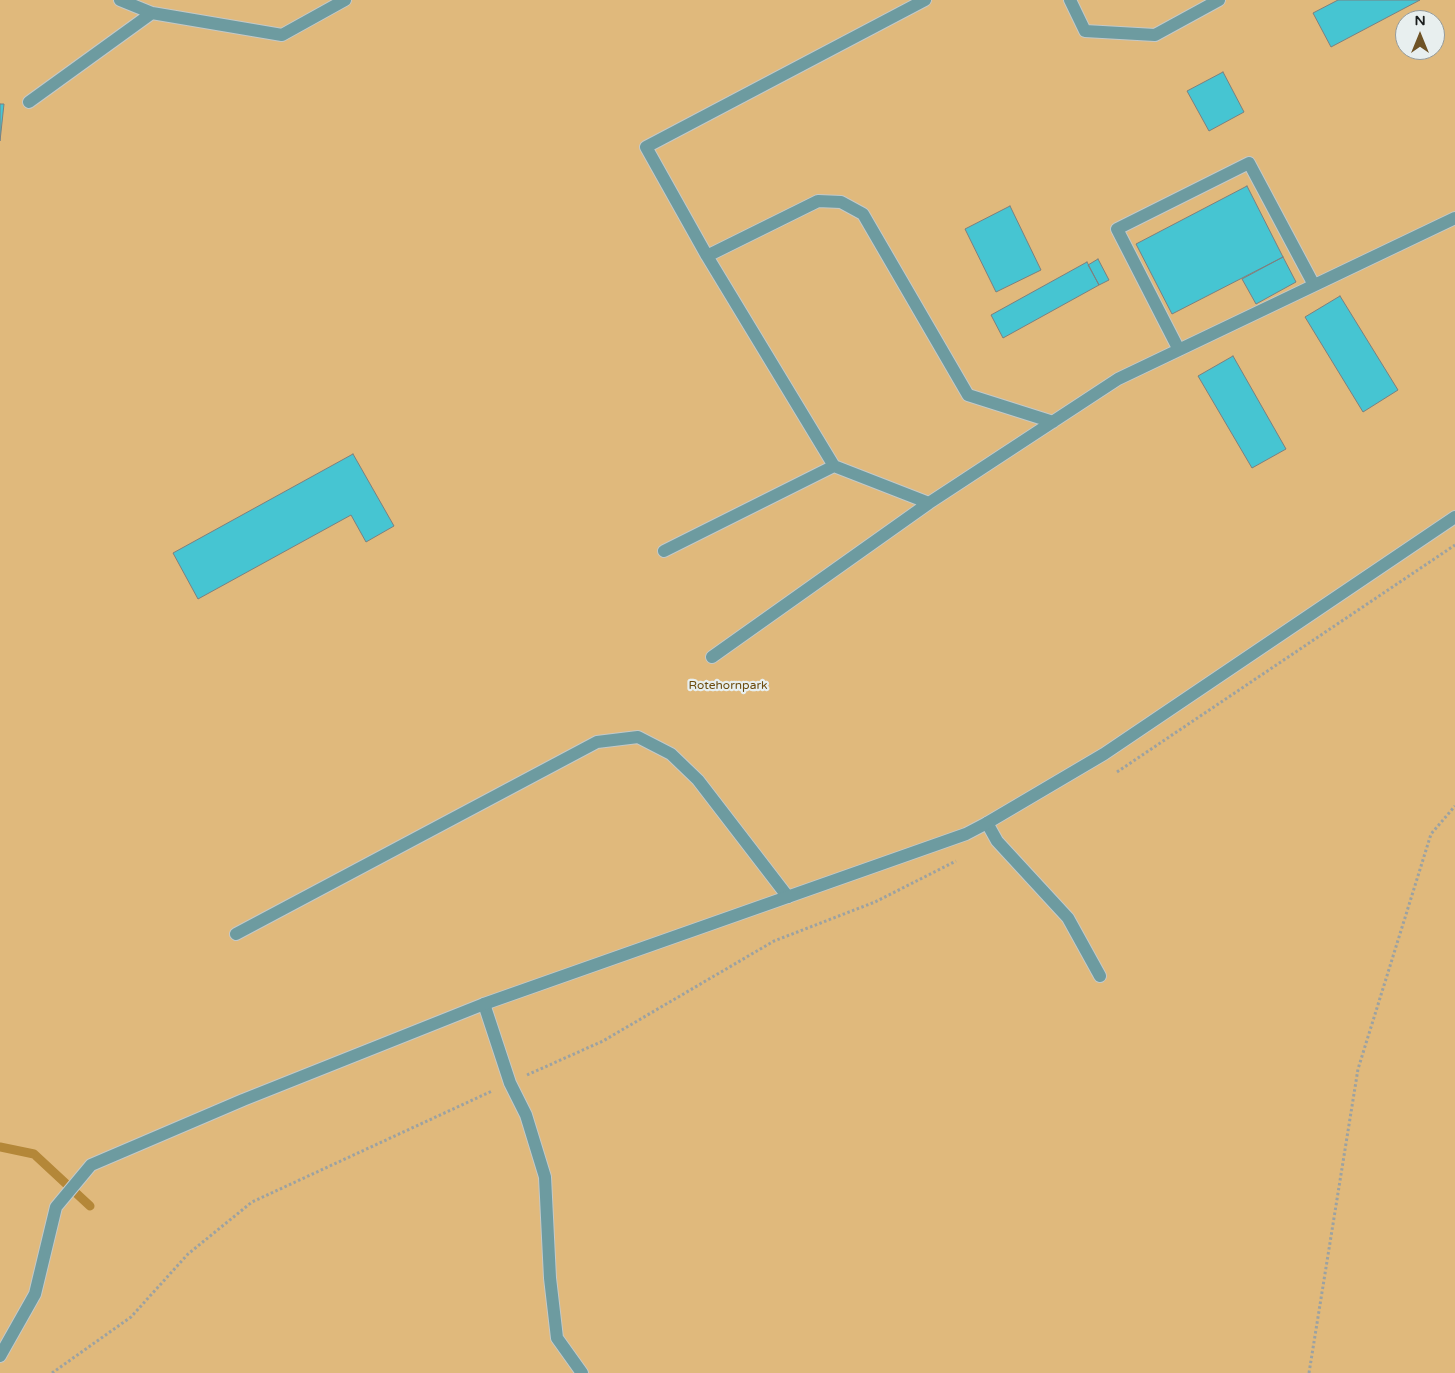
<!DOCTYPE html>
<html>
<head>
<meta charset="utf-8">
<style>
	body { margin:0 }
	#map { position:relative; width:1455px; height:1373px; overflow:hidden; background:#e8efef; font-family:"Varela Round",sans-serif }
	canvas { display:block }
	.north { position:absolute; left:1395px; top:10px; width:50px; height:50px; box-sizing:border-box; background:#e8efef; border:1px solid #959b9b; border-radius:50%; rotate:0deg; font-size:14px; font-weight:700; line-height:20px; text-align:center; color:#191c1c }
	.north::after { content:''; display:block; margin:auto; width:18px; height:22px; background:#6f5326; clip-path:polygon(50% 0,100% 100%,50% 72%,0 100%) }
</style>
</head>
<body>
<div id="map">
<canvas width="1455" height="1373"></canvas>
<div class="north">N</div>
</div>
<script>
const c = document.querySelector('canvas').getContext('2d');
c.lineJoin = 'round';
function paint(path, color) { c.fillStyle = color; c.fill(path, 'evenodd'); }
const poly = rows => new Path2D(rows.map(r => 'M' + r).join(''));
function stroke(path, color, width, dash) { c.strokeStyle = color; c.lineWidth = width; c.lineCap = dash ? 'butt' : 'round'; c.setLineDash(dash || []); c.stroke(path); }
function drawText(font, color, halo, rows, align = 'center') {
  c.font = font + ' "Varela Round",sans-serif'; c.lineWidth = 4.5; c.setLineDash([]); c.textBaseline = 'middle'; c.strokeStyle = halo; c.fillStyle = color; for (const [text, x, y, turn = 0] of rows) {
    c.save(); c.translate(x, y); c.rotate((+turn || 0) * Math.PI / 180); c.textAlign = isNaN(turn) ? turn : align; if (halo) c.strokeText(text, 0, 0); c.fillText(text, 0, 0); c.restore();
  }
}
paint(poly([
	[0,0,1455,0,1455,1373,0,1373],
	[1405,20,1435,20,1435,50,1405,50]
]), '#e0b97c');
stroke(poly([
	[0,1147,34,1154,90,1206]
]), '#b48738', 9);
const building = poly([
	[1338,0,1420,0,1331,47,1313,13,1338,0],
	[1223,72,1244,112,1209,131,1187,91,1223,72],
	[0,104,4,104,0,141,0,104],
	[1247,186,1283,257,1172,314,1136,244,1247,186],
	[1010,206,1041,270,996,292,965,229,1010,206],
	[1283,257,1296,282,1256,304,1242,279,1283,257],
	[1098,259,1109,280,1099,285,1088,265,1098,259],
	[1087,262,1099,285,1003,338,991,315,1087,262],
	[1340,296,1398,390,1363,412,1305,317,1340,296],
	[1233,356,1286,449,1252,468,1198,376,1233,356],
	[353,454,394,526,366,542,351,515,198,599,173,553,353,454]
]);
paint(building, '#46c5d2');
stroke(building, '#7b8182', 1);
const lane = poly([
	[120,0,152,13],
	[925,0,646,147,707,256,834,466,929,503],
	[1070,0,1085,31,1155,35,1219,0],
	[29,102,152,13,282,35,345,0],
	[707,256,818,201,841,202,863,214,968,395,1053,422],
	[1179,350,1117,229,1249,163,1314,285],
	[664,551,834,466],
	[712,657,929,503,1118,379,1455,218],
	[987,823,997,841,1068,918,1100,976],
	[236,934,597,742,638,737,671,754,698,780,788,897],
	[484,1004,510,1083,526,1115,545,1177,550,1278,557,1338,582,1373]
]);
const street = poly([
	[0,1356,35,1294,56,1207,91,1165,243,1100,484,1004,966,834,987,823,1104,754,1455,517]
]);
stroke(lane, '#c3c9c9', 14);
stroke(street, '#c3c9c9', 14);
stroke(poly([
	[1117,772,1455,545],
	[527,1075,603,1041,774,941,875,902,956,861],
	[52,1373,131,1317,188,1254,252,1202,492,1091],
	[1309,1373,1358,1069,1431,834,1455,806]
]), '#9ca2a2', 3, [2.5, 2.5]);
stroke(lane, '#6d9ba0', 12);
stroke(street, '#6d9ba0', 12);
drawText('12px', '#6b4b0e', '#e8efef', [
	["Rotehornpark",728,686]
]);
</script>
</body>
</html>
